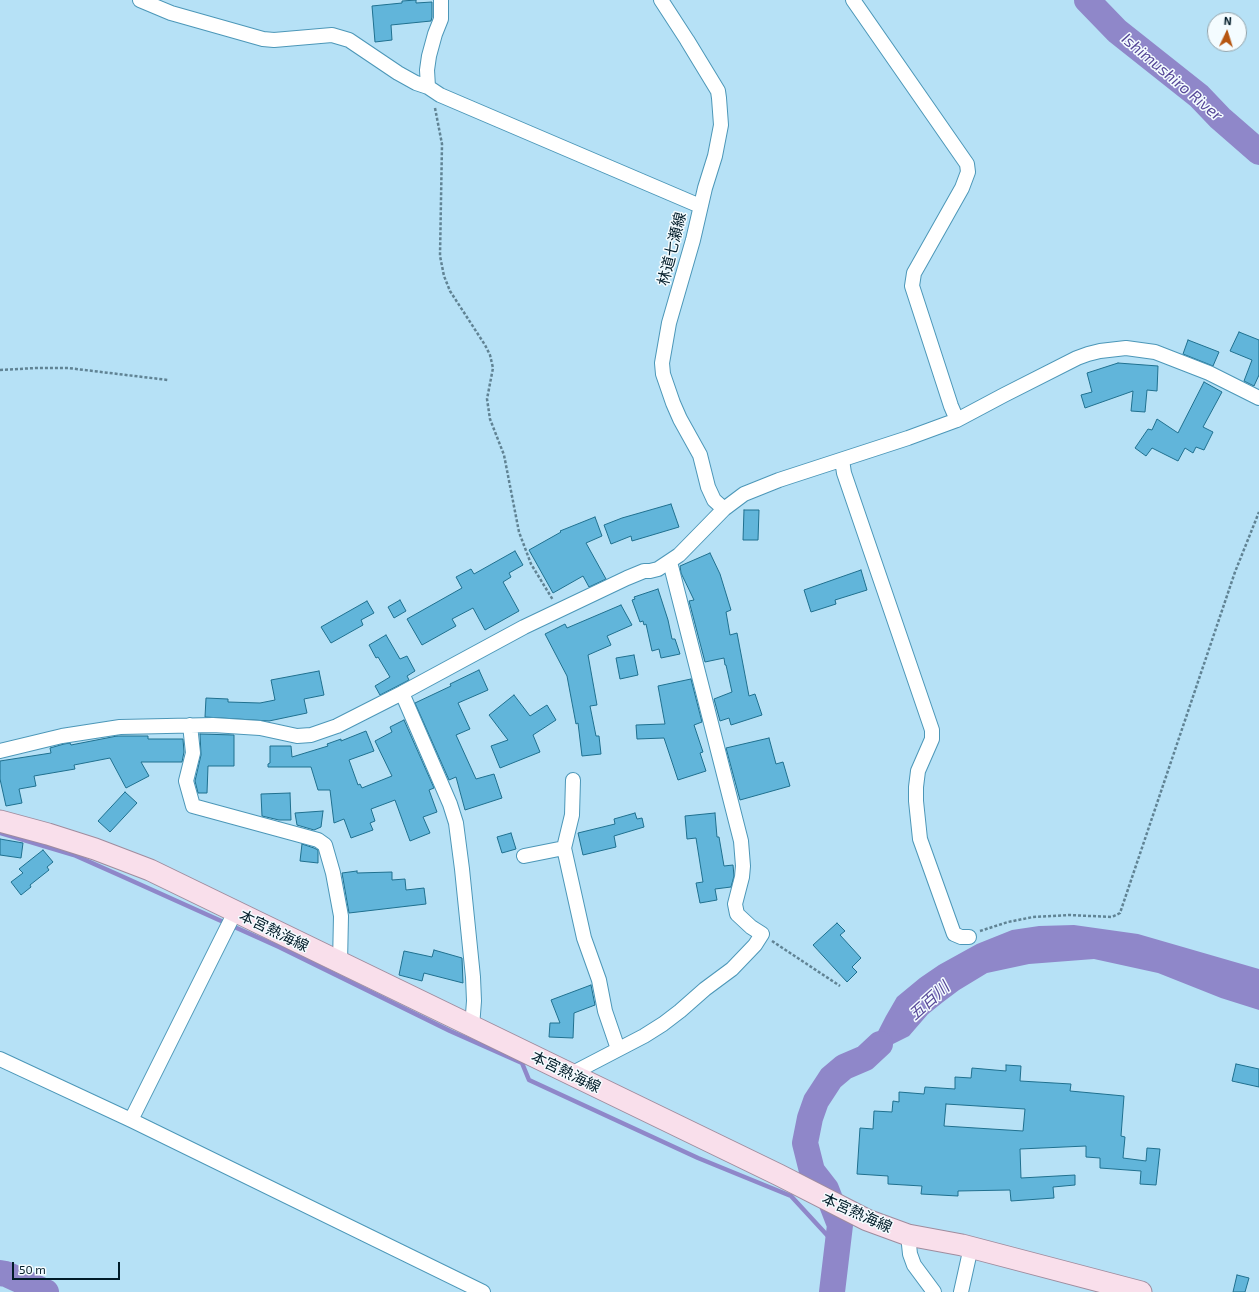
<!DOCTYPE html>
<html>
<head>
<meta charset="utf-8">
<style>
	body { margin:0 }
	#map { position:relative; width:1259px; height:1292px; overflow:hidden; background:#b6e1f6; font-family:"Exo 2",sans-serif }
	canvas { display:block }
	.north { position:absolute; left:1207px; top:12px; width:40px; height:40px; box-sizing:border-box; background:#f4fcff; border:1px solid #92a2a9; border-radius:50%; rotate:4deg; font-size:11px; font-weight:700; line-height:16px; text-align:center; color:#001b28 }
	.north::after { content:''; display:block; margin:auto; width:14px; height:18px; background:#b65611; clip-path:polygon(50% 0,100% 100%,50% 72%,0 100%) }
	.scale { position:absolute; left:12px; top:1262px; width:108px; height:18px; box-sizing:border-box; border:2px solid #001b28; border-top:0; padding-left:5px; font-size:12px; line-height:14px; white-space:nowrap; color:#001b28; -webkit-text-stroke:3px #f4fcff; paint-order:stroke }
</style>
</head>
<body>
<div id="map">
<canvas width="1259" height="1292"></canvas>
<div class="north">N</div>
<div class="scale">50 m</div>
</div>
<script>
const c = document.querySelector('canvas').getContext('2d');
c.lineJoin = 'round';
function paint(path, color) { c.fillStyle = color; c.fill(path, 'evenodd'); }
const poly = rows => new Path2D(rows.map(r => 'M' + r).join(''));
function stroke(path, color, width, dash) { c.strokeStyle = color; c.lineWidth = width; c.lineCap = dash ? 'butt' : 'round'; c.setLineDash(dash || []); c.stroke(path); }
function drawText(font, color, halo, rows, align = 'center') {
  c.font = font + ' "Exo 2","Noto Sans JP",sans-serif'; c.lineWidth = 3; c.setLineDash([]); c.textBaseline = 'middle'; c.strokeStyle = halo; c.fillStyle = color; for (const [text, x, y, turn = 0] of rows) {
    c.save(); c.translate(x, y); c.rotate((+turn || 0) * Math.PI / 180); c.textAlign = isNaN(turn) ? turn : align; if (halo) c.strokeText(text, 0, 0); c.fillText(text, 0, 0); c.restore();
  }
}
paint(poly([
	[1074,925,1138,934,1259,969,1259,1010,1221,998,1158,973,1094,959,1029,964,987,973,959,990,943,1002,928,1014,909,1036,881,1050,871,1060,860,1063,850,1065,870,1047,886,1016,897,997,920,978,939,965,977,944,1012,930,1039,926]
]), '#8f87c9');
stroke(poly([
	[0,833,74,855,119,875,279,947,450,1031,522,1063,529,1080,698,1158,791,1196,838,1247]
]), '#8f87c9', 4.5);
stroke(poly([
	[1087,0,1117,31,1199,96,1220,118,1259,152],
	[0,1273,6,1274,46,1292],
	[832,1292,840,1225,826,1189,812,1171,805,1143,810,1118,816,1101,831,1078,844,1067,865,1058,880,1044]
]), '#8f87c9', 26);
const building = poly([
	[416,0,416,3,432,2,432,17,431,21,391,25,392,40,375,42,372,6,402,3,402,1,416,0],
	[1239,332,1259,340,1259,375,1254,386,1244,381,1252,360,1230,351,1239,332],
	[1188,340,1219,352,1213,366,1183,354,1188,340],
	[1118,363,1158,366,1157,391,1147,390,1145,412,1131,411,1133,391,1085,408,1081,395,1092,392,1087,373,1118,363],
	[1204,382,1222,392,1203,427,1213,432,1204,450,1196,447,1193,453,1185,448,1178,461,1152,448,1146,456,1135,448,1148,429,1152,430,1157,419,1178,433,1204,382],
	[671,504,679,527,632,541,631,536,611,544,604,525,622,518,671,504],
	[744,510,759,510,758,540,743,540,744,510],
	[595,517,602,536,586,543,606,579,589,587,583,576,553,593,529,550,561,532,560,531,595,517],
	[515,551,523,565,509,573,511,577,503,582,519,611,485,630,473,608,452,619,456,626,422,645,407,619,462,588,456,577,471,569,474,574,515,551],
	[710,553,720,574,731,610,726,612,730,635,737,633,749,696,755,694,762,715,731,725,729,718,720,721,714,699,732,692,726,665,725,665,724,658,705,662,689,601,694,600,681,573,680,566,710,553],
	[861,570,867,590,835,600,836,604,811,612,804,590,861,570],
	[658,589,668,620,672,639,675,639,680,654,661,658,659,649,652,651,646,624,644,625,643,621,640,622,632,600,635,599,634,597,658,589],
	[400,600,406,611,394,618,388,607,400,600],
	[367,601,374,613,361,620,363,625,331,643,321,627,367,601],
	[621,605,632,625,607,636,611,645,588,655,597,705,590,706,596,736,599,736,601,754,582,756,578,723,576,724,567,676,545,634,565,624,567,628,621,605],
	[386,635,400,659,407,656,415,671,407,676,409,680,380,695,375,686,390,677,378,657,376,658,369,645,386,635],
	[634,655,638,675,620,679,616,658,634,655],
	[479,670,488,690,458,703,470,729,456,735,476,779,494,774,502,798,465,810,456,777,449,780,415,703,451,686,450,684,479,670],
	[319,671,324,695,304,699,307,713,269,721,205,717,206,698,228,699,228,702,260,703,275,700,271,680,319,671],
	[691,679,702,722,694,725,703,752,700,753,706,771,678,780,664,738,637,739,636,725,665,724,658,686,691,679],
	[514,695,530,716,547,705,556,720,533,735,540,752,500,768,491,746,508,740,489,715,514,695],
	[404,720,434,788,429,790,437,812,423,817,430,833,410,841,395,800,371,809,375,821,370,823,373,830,351,838,344,819,334,823,330,790,318,790,311,767,268,767,268,764,270,763,270,746,291,746,292,757,328,746,327,744,341,739,341,741,366,731,374,751,349,760,358,785,360,784,362,788,392,776,375,741,392,732,390,727,404,720],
	[200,734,234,735,234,766,208,766,207,793,198,793,195,781,201,755,200,734],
	[117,736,148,736,148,739,183,739,184,752,182,762,141,762,149,776,126,788,110,758,74,765,75,769,34,776,36,786,19,789,22,803,6,806,0,779,0,761,51,753,50,748,64,744,70,743,71,745,117,736],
	[769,738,776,764,783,762,790,786,740,800,726,748,769,738],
	[125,792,137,803,110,832,98,821,125,792],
	[290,793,291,820,279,820,262,816,261,794,290,793],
	[323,811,321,827,314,830,297,825,295,813,323,811],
	[635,813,637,819,642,818,644,827,614,836,616,847,583,855,578,833,615,824,614,819,635,813],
	[715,813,717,837,719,837,724,866,733,865,734,876,731,887,715,889,717,900,700,903,696,883,703,882,696,838,687,839,685,816,715,813],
	[511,833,516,849,502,853,497,837,511,833],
	[0,839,23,843,21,858,0,855,0,839],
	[302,844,314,848,318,850,318,863,300,861,302,844],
	[43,850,53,862,47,867,49,870,30,885,31,887,21,895,11,882,23,873,19,869,43,850],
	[357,871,357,873,392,872,392,880,405,879,406,890,424,888,426,904,349,913,342,873,357,871],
	[837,923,845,931,840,935,861,958,852,967,857,972,847,982,813,945,837,923],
	[434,950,462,958,463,983,424,973,422,981,399,975,404,951,432,957,434,950],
	[591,985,595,1005,574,1013,573,1038,549,1037,550,1023,560,1023,551,1000,591,985],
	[1236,1064,1259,1069,1259,1087,1232,1081,1236,1064],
	[1006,1065,1021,1066,1020,1081,1071,1084,1070,1091,1124,1096,1121,1136,1125,1137,1123,1158,1146,1161,1147,1148,1160,1149,1156,1185,1140,1184,1141,1171,1100,1168,1100,1158,1086,1157,1086,1146,1020,1149,1021,1178,1075,1175,1075,1185,1053,1187,1054,1198,1011,1201,1010,1190,958,1191,958,1196,921,1194,922,1186,888,1184,888,1176,857,1174,860,1128,873,1129,874,1111,892,1112,893,1101,899,1102,899,1092,924,1094,925,1087,955,1089,955,1077,971,1078,972,1068,1006,1071,1006,1065],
	[946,1104,1025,1109,1023,1131,944,1126,946,1104],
	[1237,1275,1249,1278,1245,1292,1233,1292,1237,1275]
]);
paint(building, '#61b5da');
stroke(building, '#1f708f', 1);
const street = poly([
	[140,0,171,13,263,39,274,40,332,35,349,40,398,73,416,83,428,87,440,95,700,206],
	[661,0,687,40,718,91,719,98,721,125,715,156,705,188,693,240,669,323,662,363,663,374,673,403,680,419,700,455,708,487,714,500,724,509],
	[853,0,967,164,968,172,962,188,918,266,914,273,912,286,951,406,957,420],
	[428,87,427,70,429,56,435,34,441,19,441,0],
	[842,460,844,473,932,730,932,739,918,771,916,787,916,801,920,839,954,934,961,937,969,937],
	[402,693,450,804,456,823,462,869,473,977,474,1001,472,1027],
	[190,725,193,753,186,781,193,806,318,840,325,845,333,873,341,916,340,963],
	[0,751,62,736,120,727,213,725,260,728,297,736,311,735,337,726,402,693,524,627,627,578,644,571,650,571,658,569,679,555,724,509,744,494,779,480,908,438,957,420,1004,395,1077,358,1088,354,1100,351,1126,348,1155,352,1209,373,1259,398],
	[573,780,572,815,564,848,584,938,599,980,605,1011,618,1049],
	[524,856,564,848],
	[0,1059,131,1120,483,1292],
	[571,1074,644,1036,663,1024,680,1011,705,989,732,969,755,945,762,934,751,927,737,914,735,904,742,877,743,866,741,841,670,562],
	[131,1120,235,912],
	[908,1235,910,1254,914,1265,934,1292],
	[961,1292,971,1247]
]);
const primary = poly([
	[0,821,48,834,95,849,150,870,779,1175,867,1220,908,1235,962,1245,1141,1292]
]);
stroke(street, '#4c97b8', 16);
stroke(primary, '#9f8c9e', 23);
stroke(poly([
	[435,108,442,144,440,256,444,276,450,291,485,345,490,355,493,368,487,399,490,419,504,455,519,532,531,564,553,600],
	[0,370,36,368,68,368,168,380],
	[980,931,1008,922,1033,917,1070,915,1111,917,1114,916,1120,913,1235,572,1259,512],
	[772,941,840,986]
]), '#608394', 2.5, [3, 2]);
stroke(street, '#fff', 14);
stroke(primary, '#f9dfeb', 21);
drawText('15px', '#001b28', '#f4fcff', [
	["林道七瀬線",672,249,-76],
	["本宮熱海線",274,931,26],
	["本宮熱海線",566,1072,26],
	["本宮熱海線",857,1213,24]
]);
drawText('italic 16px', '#564798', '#f4fcff', [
	["Ishimushiro River",1172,77,40],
	["五百川",929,1001,-42]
]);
</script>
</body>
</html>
